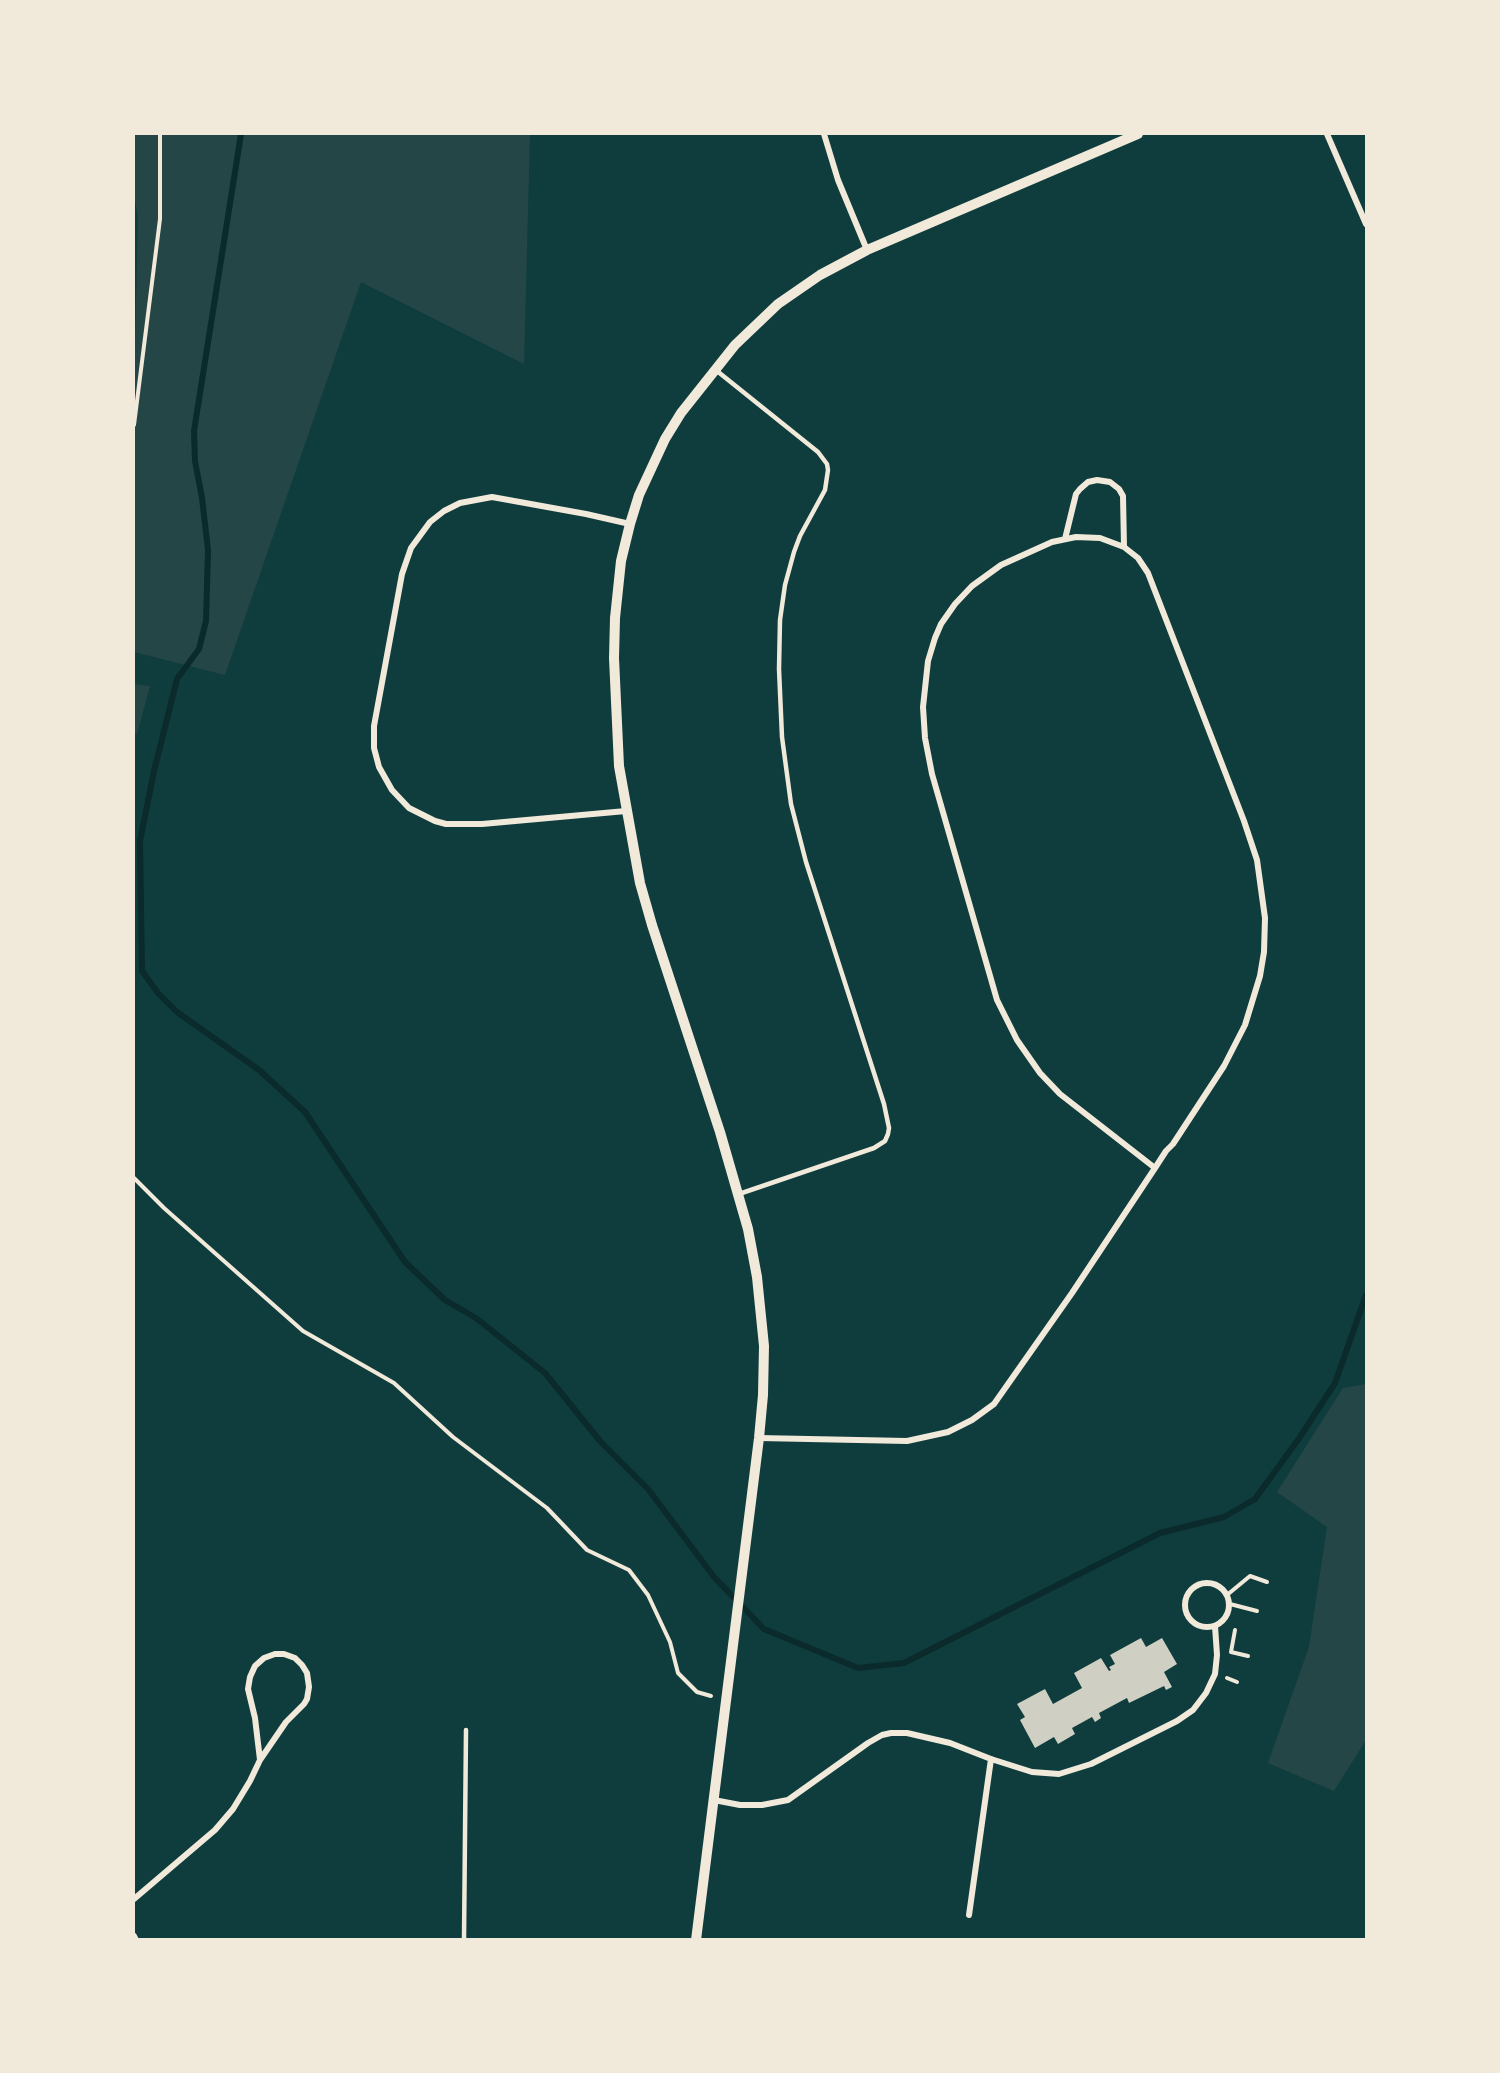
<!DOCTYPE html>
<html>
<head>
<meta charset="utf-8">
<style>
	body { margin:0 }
	#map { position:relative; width:1500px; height:2073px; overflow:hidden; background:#0f3d3e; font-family:"Alegreya Sans",sans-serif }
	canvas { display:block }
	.frame { position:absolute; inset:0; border:135px solid #f1e9da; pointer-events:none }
</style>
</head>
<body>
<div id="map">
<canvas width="1500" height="2073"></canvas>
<div class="frame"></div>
</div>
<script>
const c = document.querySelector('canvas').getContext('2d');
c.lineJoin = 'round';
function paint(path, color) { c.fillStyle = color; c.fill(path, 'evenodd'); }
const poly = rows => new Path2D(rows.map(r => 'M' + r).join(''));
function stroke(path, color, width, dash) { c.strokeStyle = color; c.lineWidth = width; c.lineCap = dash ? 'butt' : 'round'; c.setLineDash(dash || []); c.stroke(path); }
paint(poly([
	[134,134,530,134,524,364,361,282,225,675,134,652,134,349,135,342,138,218,134,194],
	[134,684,150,686,137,734,134,733],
	[1366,1384,1366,1740,1334,1791,1268,1763,1309,1647,1327,1527,1277,1492,1343,1388]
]), '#244646');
stroke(poly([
	[241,134,194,431,195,461,202,498,208,550,206,621,199,649,177,679,154,771,140,841,142,971,158,993,177,1012,259,1070,305,1112,405,1262,445,1300,476,1318,545,1373,600,1441,648,1489,714,1577,764,1629,858,1668,904,1663,1160,1533,1224,1517,1255,1499,1300,1437,1335,1383,1366,1295]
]), '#0a2a2b', 6);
paint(poly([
	[1141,1638,1146,1647,1162,1638,1177,1664,1164,1672,1172,1687,1166,1690,1164,1686,1129,1703,1127,1698,1099,1713,1101,1718,1095,1722,1092,1717,1072,1728,1075,1734,1058,1744,1054,1737,1035,1748,1020,1720,1025,1717,1017,1704,1045,1689,1053,1704,1082,1688,1074,1673,1101,1658,1109,1671,1111,1670,1109,1667,1115,1664,1110,1655]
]), '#cfcfc3');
stroke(poly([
	[134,425,160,219,160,134],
	[134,1178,164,1208,303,1331,394,1383,453,1437,547,1508,587,1550,629,1570,648,1595,670,1642,678,1673,697,1692,711,1696],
	[1227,1595,1250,1576,1267,1582],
	[1230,1604,1257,1611],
	[1235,1630,1231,1652,1248,1656],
	[1227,1678,1237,1682]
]), '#f1e9da', 4);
stroke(poly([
	[717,371,818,452,827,464,828,470,825,490,800,536,794,552,785,585,780,620,779,669,782,737,791,804,806,862,884,1104,889,1128,888,1134,885,1141,874,1148,739,1194],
	[464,1940,466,1730]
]), '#f1e9da', 4.5);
stroke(poly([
	[824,134,838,180,867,250],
	[1327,134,1366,224],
	[1065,539,1076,494,1080,489,1088,482,1097,480,1110,482,1119,489,1123,496,1124,547],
	[626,811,482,824,446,824,435,821,409,808,392,790,379,767,374,748,374,726,402,574,411,548,430,522,444,511,460,503,492,497,586,514,630,524],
	[759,1438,907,1441,948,1432,972,1420,994,1404,1072,1293,1155,1168,1166,1151,1173,1144,1224,1066,1245,1025,1260,976,1264,952,1265,918,1257,860,1244,821,1148,573,1138,558,1124,547,1100,538,1076,537,1052,542,1001,565,972,586,955,604,941,624,935,638,928,661,923,707,925,738,932,774,997,1000,1017,1040,1040,1073,1060,1094,1155,1168],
	'1185 1605a22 22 0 1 1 44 0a22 22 0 1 1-44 0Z',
	[275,1654,284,1654,295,1658,302,1665,307,1673,309,1687,307,1699,304,1704,286,1722,260,1760,255,1718,248,1689,250,1677,255,1666,264,1658,275,1654],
	[714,1800,740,1805,762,1805,788,1800,868,1743,882,1735,891,1733,907,1733,950,1743,991,1759,1032,1772,1059,1774,1091,1764,1177,1721,1193,1710,1206,1693,1215,1674,1217,1655,1215,1626],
	[134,1899,215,1830,233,1809,250,1781,260,1760],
	[969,1915,991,1759],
	[134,1936,136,1940]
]), '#f1e9da', 6);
stroke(poly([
	[696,1940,759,1438,763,1395,764,1346,757,1277,748,1229,720,1132,652,925,640,883,619,766,614,658,615,618,621,561,630,524,639,495,665,439,681,413,735,345,778,304,820,275,867,250,1138,134]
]), '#f1e9da', 10);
</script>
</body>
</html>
